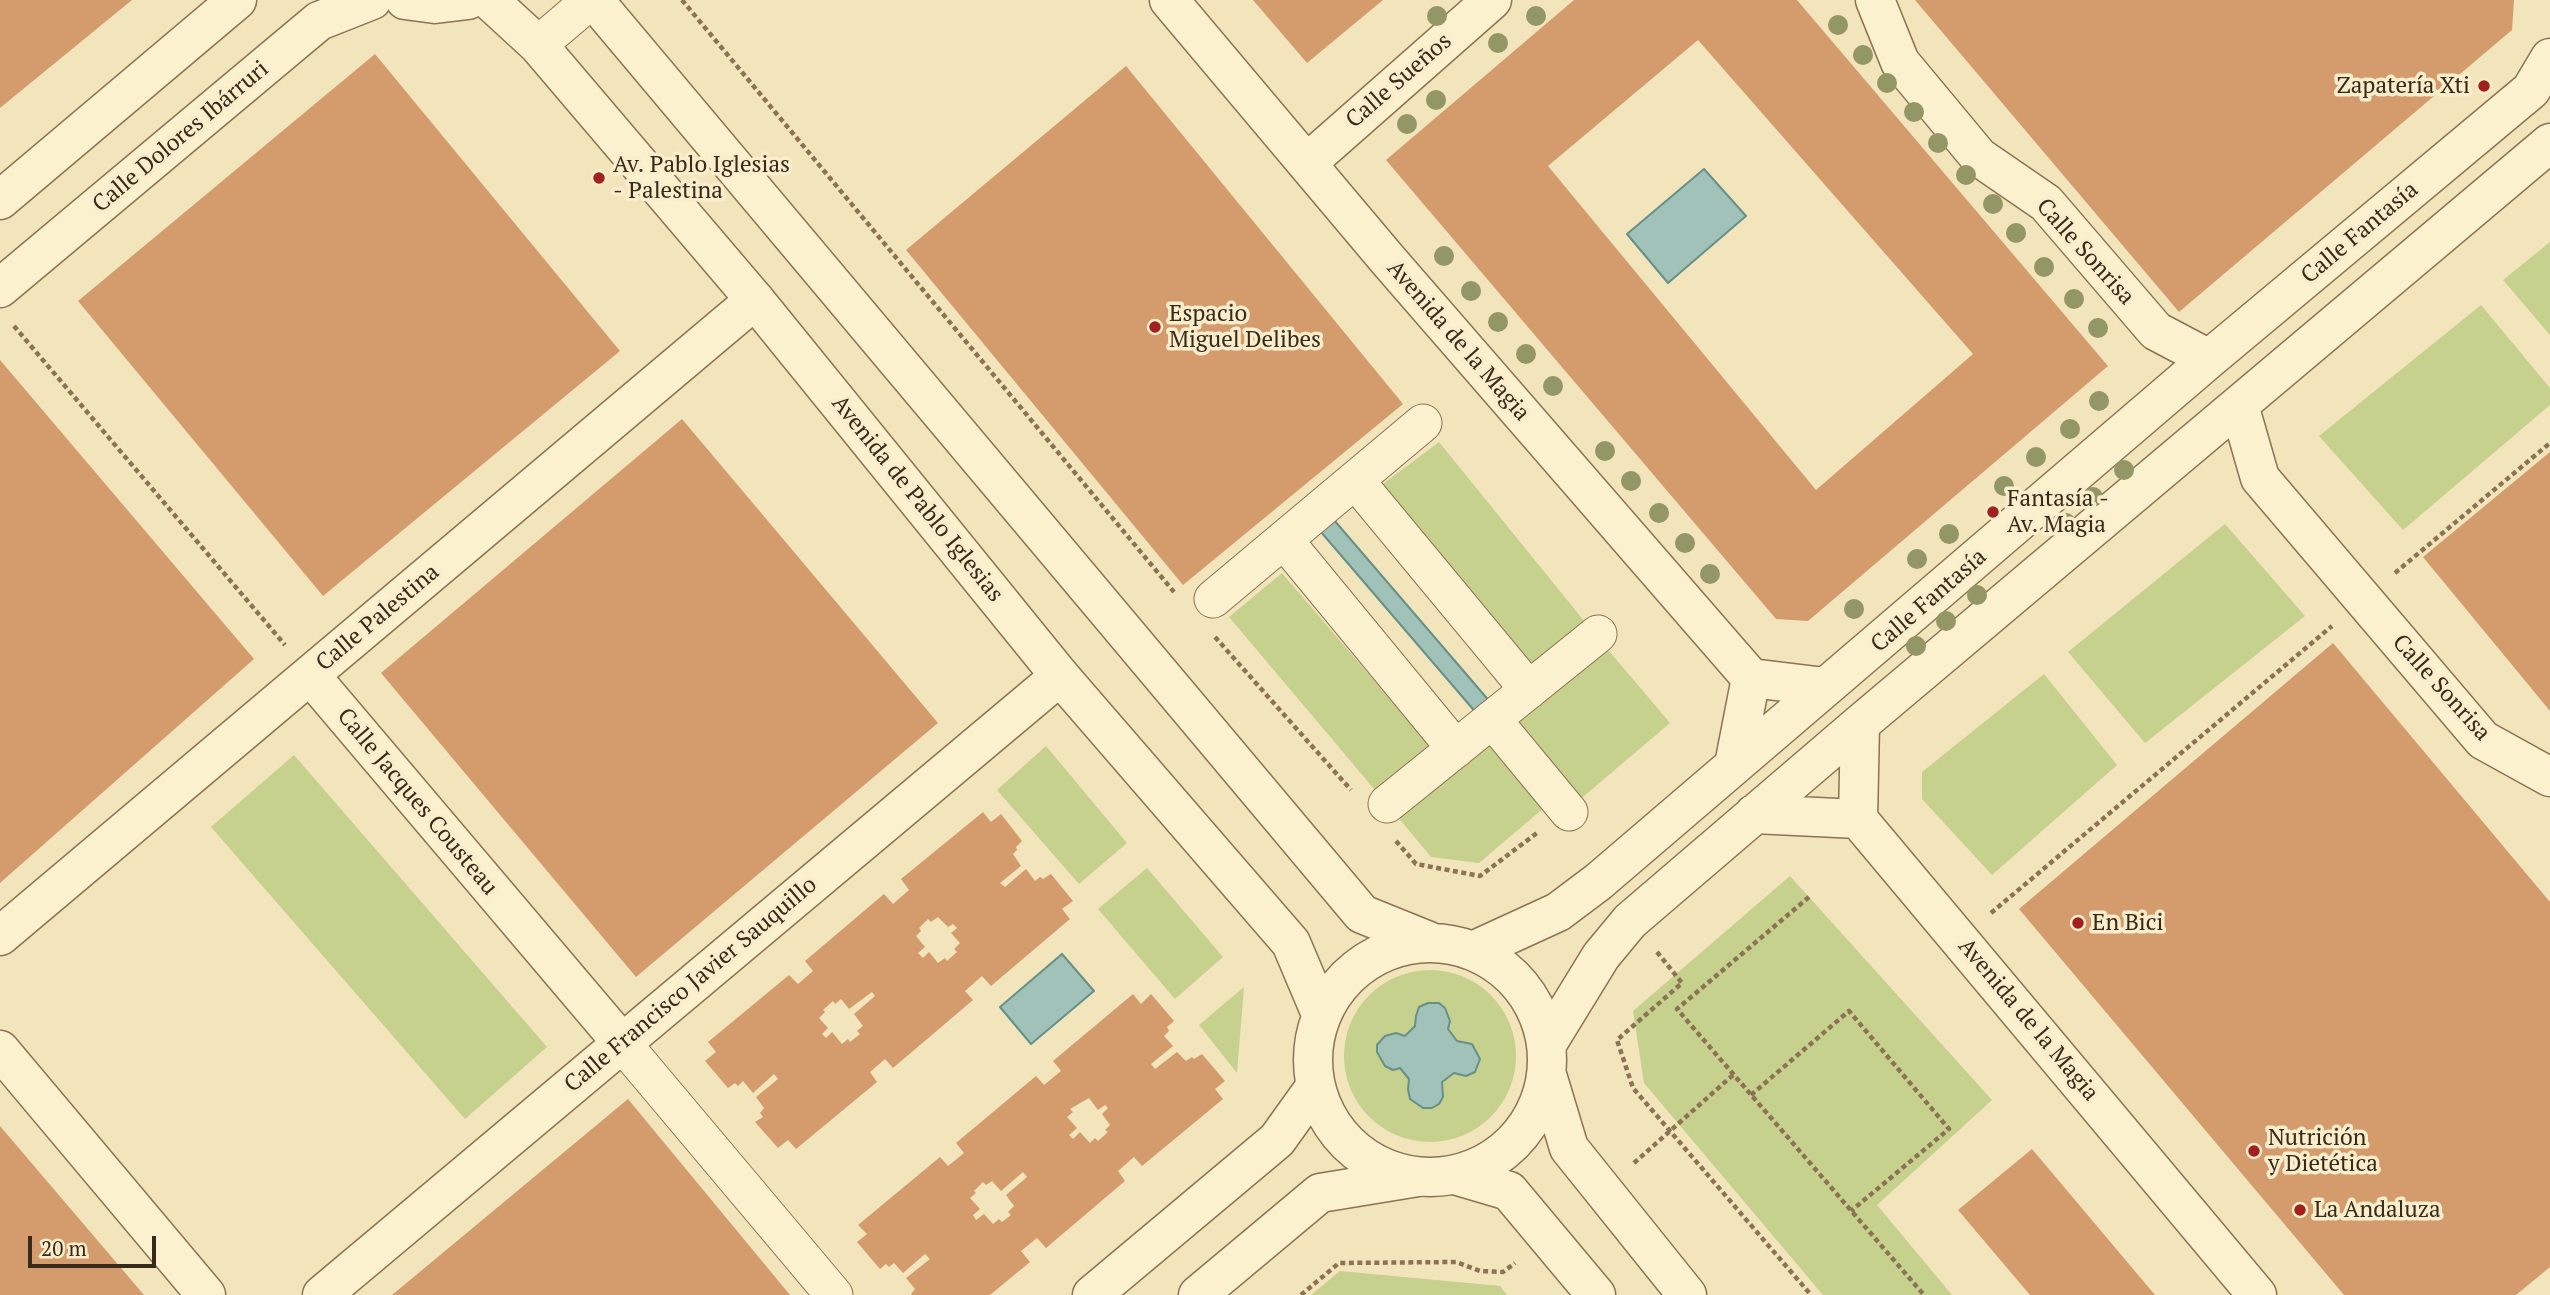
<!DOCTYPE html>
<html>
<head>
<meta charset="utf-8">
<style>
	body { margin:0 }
	#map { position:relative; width:2550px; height:1295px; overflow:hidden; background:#f2e4bb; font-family:"PT Serif",serif }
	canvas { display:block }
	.scale { position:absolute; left:28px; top:1236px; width:128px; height:32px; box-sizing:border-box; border:4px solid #382a1a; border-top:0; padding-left:9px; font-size:21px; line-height:24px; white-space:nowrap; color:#382a1a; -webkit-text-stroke:5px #f9edcb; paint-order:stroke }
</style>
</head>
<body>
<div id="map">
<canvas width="2550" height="1295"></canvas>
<div class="scale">20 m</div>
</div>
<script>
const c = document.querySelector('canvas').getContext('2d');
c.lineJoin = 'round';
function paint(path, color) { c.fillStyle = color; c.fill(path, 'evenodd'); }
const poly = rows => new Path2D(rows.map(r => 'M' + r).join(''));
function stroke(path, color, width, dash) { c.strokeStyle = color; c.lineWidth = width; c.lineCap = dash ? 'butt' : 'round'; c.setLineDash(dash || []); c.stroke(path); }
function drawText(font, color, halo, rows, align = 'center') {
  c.font = font + ' "PT Serif",serif'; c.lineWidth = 7; c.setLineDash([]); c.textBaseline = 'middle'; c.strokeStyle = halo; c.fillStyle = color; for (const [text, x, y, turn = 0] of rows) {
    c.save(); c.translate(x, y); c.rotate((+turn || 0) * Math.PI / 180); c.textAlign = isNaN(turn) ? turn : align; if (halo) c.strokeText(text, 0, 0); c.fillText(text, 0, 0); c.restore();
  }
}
paint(poly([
	[2550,242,2550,335,2503,280],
	[2481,305,2550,388,2550,405,2403,530,2319,436],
	[1439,442,1589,627,1535,667,1383,484],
	[2225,524,2305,616,2145,743,2068,652],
	[1282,573,1435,752,1380,796,1229,617],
	[1604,645,1670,723,1577,802,1512,724],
	[2044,674,2117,765,1992,875,1922,799,1922,772],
	[1490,740,1545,807,1479,863,1431,857,1397,816],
	[1046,746,1127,843,1079,884,997,790],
	[294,755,547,1047,465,1119,211,827],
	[1147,868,1223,957,1175,999,1098,909],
	[1790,876,1992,1100,1877,1205,1952,1295,1823,1295,1644,1083,1633,1011],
	'1344 1056a86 86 0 1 1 172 0a86 86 0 1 1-172 0Z',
	[1244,987,1237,1073,1199,1025],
	[1340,1271,1500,1286,1507,1295,1311,1295]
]), '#c6d18e');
const water = poly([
	[1704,169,1746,216,1668,283,1627,234,1704,169],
	[1334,520,1491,703,1478,715,1321,532,1334,520],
	[1062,954,1094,991,1031,1044,1000,1007,1062,954],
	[1428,1003,1439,1003,1445,1008,1450,1021,1448,1029,1457,1041,1472,1044,1480,1059,1475,1072,1466,1076,1454,1073,1442,1082,1443,1097,1439,1104,1432,1108,1423,1108,1410,1099,1408,1089,1409,1079,1400,1068,1393,1070,1385,1066,1377,1052,1377,1045,1385,1036,1396,1033,1405,1036,1415,1026,1416,1016,1419,1007,1428,1003]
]);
paint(water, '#a0c2b9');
stroke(water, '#669088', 2);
paint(poly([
	[0,0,132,0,0,108],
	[1253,0,1383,0,1307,63],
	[1574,0,1797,0,2108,366,1808,621,1776,619,1386,160],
	[1698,40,1973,354,1816,490,1548,166],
	[1915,0,2514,0,2512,30,2179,312],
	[375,54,620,351,323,596,78,301],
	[1126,66,1403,404,1183,585,906,250],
	[0,360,254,659,0,883],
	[682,419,938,723,636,977,381,673],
	[2550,452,2550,711,2423,557],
	[2333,643,2550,902,2550,1267,2516,1295,2344,1295,2019,909],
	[983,812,991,822,1001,814,1022,841,1016,847,1017,850,1013,854,1021,866,1000,883,1005,887,1026,869,1035,881,1040,877,1043,879,1051,874,1073,901,1062,909,1070,919,991,986,982,976,965,991,973,1000,893,1068,885,1059,870,1072,877,1082,796,1149,788,1140,778,1148,755,1122,763,1117,760,1113,764,1108,756,1097,778,1079,774,1074,753,1093,743,1081,738,1086,735,1083,728,1088,705,1061,716,1052,708,1042,789,975,798,984,813,971,805,961,884,894,893,904,909,890,901,879],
	[938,917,948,927,953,924,957,928,951,933,960,943,954,949,957,952,947,961,945,958,938,963,929,952,923,958,918,953,925,947,916,936,921,931,919,928,928,919,931,922],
	[872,992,875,996,854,1014,863,1026,857,1031,860,1034,850,1042,848,1039,842,1044,832,1032,826,1038,822,1034,828,1028,819,1018,825,1012,823,1010,833,1001,835,1004,841,999,849,1009],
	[1133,994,1141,1004,1151,994,1174,1021,1167,1027,1169,1031,1164,1036,1173,1046,1151,1064,1155,1069,1177,1052,1186,1061,1192,1057,1194,1059,1202,1054,1225,1081,1215,1089,1223,1099,1142,1166,1134,1157,1118,1171,1125,1181,1046,1248,1037,1238,1021,1251,1030,1262,990,1295,912,1295,911,1294,915,1289,906,1278,930,1259,925,1254,903,1273,894,1263,889,1267,886,1264,880,1269,857,1242,867,1234,858,1225,940,1157,948,1166,964,1153,956,1143,1036,1076,1044,1085,1061,1071,1053,1061],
	[1089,1098,1098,1110,1105,1105,1108,1108,1102,1114,1110,1125,1105,1130,1108,1132,1098,1141,1095,1138,1090,1143,1080,1132,1073,1139,1069,1135,1077,1128,1067,1117,1073,1112,1070,1109],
	[1023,1172,1027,1177,1006,1195,1014,1206,1008,1212,1011,1215,1002,1222,999,1219,993,1224,984,1214,976,1220,973,1215,980,1209,970,1198,976,1193,974,1191,983,1182,986,1185,992,1181,1001,1191],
	[628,1099,790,1295,392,1295],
	[0,1126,144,1295,0,1295],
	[2032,1149,2155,1295,2030,1295,1958,1210]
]), '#d49c6c');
const pedestrian = poly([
	[538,45,591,0],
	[1355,480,1529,690],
	[1284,540,1456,749],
	[1213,599,1423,423],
	[1492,719,1569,812],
	[1387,804,1598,634],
	[622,1043,834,1295]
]);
const minor = poly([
	[1169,0,1388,260,1751,678],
	[1875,0,1900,62,1979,157,2046,203,2156,331,2209,359],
	[1307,163,1492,0],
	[0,200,237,0],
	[0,288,319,21,372,0],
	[2239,405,2260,478,2483,740,2550,777],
	[310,675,622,1043],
	[1751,678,1825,687],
	[1860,724,1858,819,2257,1295],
	[1734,765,1751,678],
	[1754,814,1858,819],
	[0,936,755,300],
	[1475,950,1558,912,1598,882,2209,359,2531,90,2550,58],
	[1547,1044,1601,956,1630,921,1860,724,2550,143],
	[0,1050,206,1295],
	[322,1295,1060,676],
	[1092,1295,1277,1140,1315,1087],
	[1198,1295,1320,1193,1418,1177]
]);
const tertiary = poly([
	[405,0,435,4,468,0],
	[489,0,538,45,755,300,1060,676,1291,943,1321,1014],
	[594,0,1362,914,1429,941],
	'1313 1060a117 117 0 1 1 234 0a117 117 0 1 1-234 0Z',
	[1547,1075,1569,1148,1687,1295],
	[1455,1175,1509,1191,1596,1295]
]);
stroke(pedestrian, '#8b7353', 39);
stroke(minor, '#8b7353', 41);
stroke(tertiary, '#8b7353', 41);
stroke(poly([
	[682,0,1174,592],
	[14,326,285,645],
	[2395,573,2550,443],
	[1215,637,1351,790],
	[1396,841,1416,864,1480,876,1537,833],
	[1809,897,1677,1009,1924,1295],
	[1991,913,2332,626],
	[1657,952,1682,983,1617,1040,1633,1088,1811,1295],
	[1751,1095,1849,1011,1949,1129,1851,1211],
	[1634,1163,1733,1075],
	[1301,1295,1339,1263,1456,1262,1480,1271,1503,1272,1515,1263]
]), '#8b7353', 4.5, [5, 3.5]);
stroke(pedestrian, '#fcf1cf', 37);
stroke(minor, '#fcf1cf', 38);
stroke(tertiary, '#fcf1cf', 38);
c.fillStyle = '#939665';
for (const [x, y] of [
	[1437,16],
	[1536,16],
	[1838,25],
	[1498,43],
	[1863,55],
	[1887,83],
	[1436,100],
	[1914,112],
	[1407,124],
	[1938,143],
	[1966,175],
	[1993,204],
	[2016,233],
	[1444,256],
	[2044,267],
	[1471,291],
	[2074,299],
	[1498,322],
	[2098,328],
	[1526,354],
	[1553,386],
	[2099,401],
	[2070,429],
	[1605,451],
	[2036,457],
	[2124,470],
	[1631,481],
	[2004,486],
	[2093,497],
	[1659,513],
	[2066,523],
	[1949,534],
	[1685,543],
	[1917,559],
	[1710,574],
	[1977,595],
	[1854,609],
	[1946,621],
	[1916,646]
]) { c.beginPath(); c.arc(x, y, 10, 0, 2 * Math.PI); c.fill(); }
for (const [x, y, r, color] of [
	[2484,86,7,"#a0211d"],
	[599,178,7,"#a0211d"],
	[1155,327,7,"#a0211d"],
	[1993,512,7,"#a0211d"],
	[2078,923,7,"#a0211d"],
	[2254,1151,7,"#a0211d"],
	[2300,1210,7,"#a0211d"]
]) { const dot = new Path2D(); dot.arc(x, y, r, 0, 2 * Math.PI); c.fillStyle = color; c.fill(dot); stroke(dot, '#f9edcb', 2.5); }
drawText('23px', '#382a1a', '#f9edcb', [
	["Calle Sueños",1399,81,-41],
	["Calle Dolores Ibárruri",181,137,-40],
	["Calle Fantasía",2360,233,-40],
	["Calle Sonrisa",2085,252,48],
	["Avenida de la Magia",1458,341,49],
	["Avenida de Pablo Iglesias",917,499,51],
	["Calle Fantasía",1929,601,-41],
	["Calle Palestina",378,618,-40],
	["Calle Sonrisa",2441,688,48],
	["Calle Jacques Cousteau",417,802,50],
	["Calle Francisco Javier Sauquillo",691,985,-40],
	["Avenida de la Magia",2028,1020,50]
]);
drawText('23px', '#382a1a', '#f9edcb', [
	["Zapatería Xti",2470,86,"right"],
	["Av. Pablo Iglesias",613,165],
	["- Palestina",613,191],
	["Espacio",1169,314],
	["Miguel Delibes",1169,340],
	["Fantasía -",2007,499],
	["Av. Magia",2007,525],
	["En Bici",2092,923],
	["Nutrición",2268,1138],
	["y Dietética",2268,1164],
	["La Andaluza",2314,1210]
], 'left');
</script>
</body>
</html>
